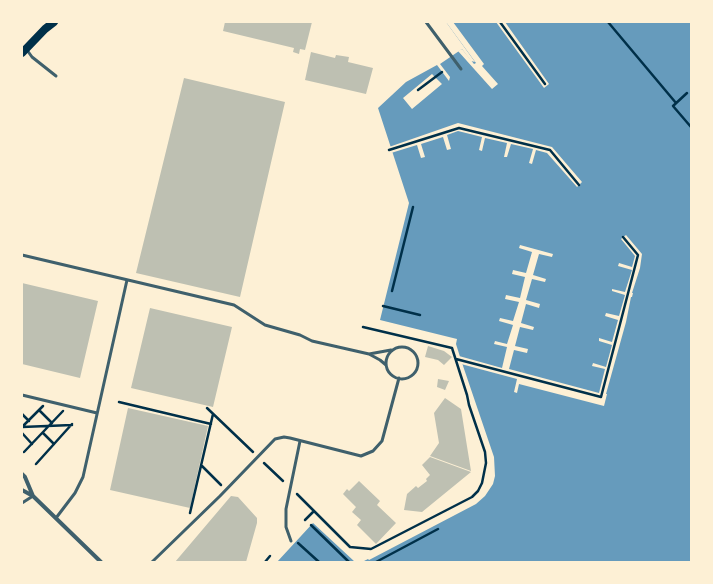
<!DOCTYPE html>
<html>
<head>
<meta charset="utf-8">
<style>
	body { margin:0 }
	#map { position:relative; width:713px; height:584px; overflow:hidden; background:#fdf0d5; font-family:Overpass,sans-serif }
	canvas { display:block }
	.frame { position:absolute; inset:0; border:23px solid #fdf0d5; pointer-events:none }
</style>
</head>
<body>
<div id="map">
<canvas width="713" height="584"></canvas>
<div class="frame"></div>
</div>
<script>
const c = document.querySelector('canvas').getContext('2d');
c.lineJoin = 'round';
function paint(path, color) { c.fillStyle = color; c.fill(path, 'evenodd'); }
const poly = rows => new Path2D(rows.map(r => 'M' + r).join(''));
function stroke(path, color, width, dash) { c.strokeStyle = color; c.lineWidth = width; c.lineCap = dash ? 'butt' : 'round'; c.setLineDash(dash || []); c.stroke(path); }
paint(poly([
	[446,22,691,22,691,562,362,562,368,559,369,560,476,504,485,496,493,484,495,476,494,457,461,360,456,344,457,339,380,320,409,203,378,108,406,82,437,65,449,81,450,77,440,64,462,49,471,61,475,62],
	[313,523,355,562,277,562]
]), '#669bbc');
paint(poly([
	[446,22,453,22,484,64,482,66,498,84,492,89,458,51,462,49,474,64,476,63],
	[496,22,505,22,549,84,544,88],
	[432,74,442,84,412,109,403,98],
	[458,123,552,147,582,182,577,187,547,153,536,150,532,164,529,163,533,149,511,144,507,157,504,157,507,143,485,138,482,151,479,150,482,137,458,131,447,135,451,149,447,150,443,137,421,144,425,157,421,158,417,145,391,153,389,147],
	[626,235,642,254,640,268,632,293,633,293,632,297,631,297,626,322,606,394,607,394,604,406,519,384,517,393,514,392,517,379,461,364,459,356,502,368,507,347,494,344,495,341,507,344,513,325,499,321,500,318,513,321,519,302,505,299,506,295,520,298,525,277,512,274,513,270,526,273,532,252,519,248,520,245,553,254,552,257,539,254,533,275,546,279,545,282,532,279,526,300,540,304,539,308,526,304,521,323,534,327,533,330,520,327,515,346,528,349,527,353,514,350,509,369,599,393,605,369,592,366,593,363,606,367,612,345,599,341,599,338,612,342,618,320,605,316,606,313,619,316,625,295,612,291,612,289,625,292,632,270,618,266,619,263,632,267,635,256,621,239]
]), '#fdf0d5');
paint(poly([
	[225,22,312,22,305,50,300,49,299,54,293,52,294,48,223,31],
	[311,52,335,58,336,55,349,57,348,62,373,68,366,94,305,80],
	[184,78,285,102,240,297,136,273],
	[22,283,98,301,80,378,22,364],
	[150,308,232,327,213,407,131,388],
	[428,346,444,351,452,357,444,365,438,360,425,357],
	[438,379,449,381,445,390,437,387],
	[445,398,461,409,471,471,430,456,439,443,434,413],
	[128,408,208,426,190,508,110,490],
	[430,457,471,472,422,512,404,510,407,494,416,486,418,488,427,481,426,479,430,475,422,465],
	[359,481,380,501,377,505,396,523,376,544,357,525,361,520,352,512,356,507,343,494,347,489,349,491],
	[231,496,238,497,257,518,257,523,246,562,175,562]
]), '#bec0b2');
stroke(poly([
	[500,22,545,84],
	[608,22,676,103],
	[418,90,442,72],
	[687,93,673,106,691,127],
	[389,150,459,128,550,150,579,185],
	[392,291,413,207],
	[383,306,420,315],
	[456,359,601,397,638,255,623,237],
	[119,402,211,424],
	[207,408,253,452],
	[39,410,52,423],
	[22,414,29,421],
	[22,427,72,425],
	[22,427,43,406],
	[22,433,32,444],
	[43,433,54,444],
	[24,452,63,411],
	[264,463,283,481],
	[36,464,72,424],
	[202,466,221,485],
	[297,494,350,547,371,549,472,497,478,491,482,483,486,463,485,452,469,405,467,395,452,348,363,327],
	[190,513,213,414],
	[305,520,314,511],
	[311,525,349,562],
	[298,543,319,562],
	[265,562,270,556],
	[376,562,438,529]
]), '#003049', 2.5);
stroke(poly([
	[426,22,461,69],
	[27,50,32,57,56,76],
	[22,255,234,305,265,325,300,335,312,341,369,354,380,360,386,365],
	'386 363a16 16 0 1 1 32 0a16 16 0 1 1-32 0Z',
	[369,354,391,350],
	[22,395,97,413],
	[22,503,33,496],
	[56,518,75,493,83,477,127,280],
	[291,541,286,527,286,509,300,441],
	[152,562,220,496,275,439,284,437,290,438,361,456,373,451,382,441,399,378]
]), '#3f606c', 3);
stroke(poly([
	[22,474,25,477,33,496],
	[22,490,33,496,101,562]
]), '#3f606c', 4);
stroke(poly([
	[22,53,45,29,54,22]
]), '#003049', 8);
</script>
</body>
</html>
